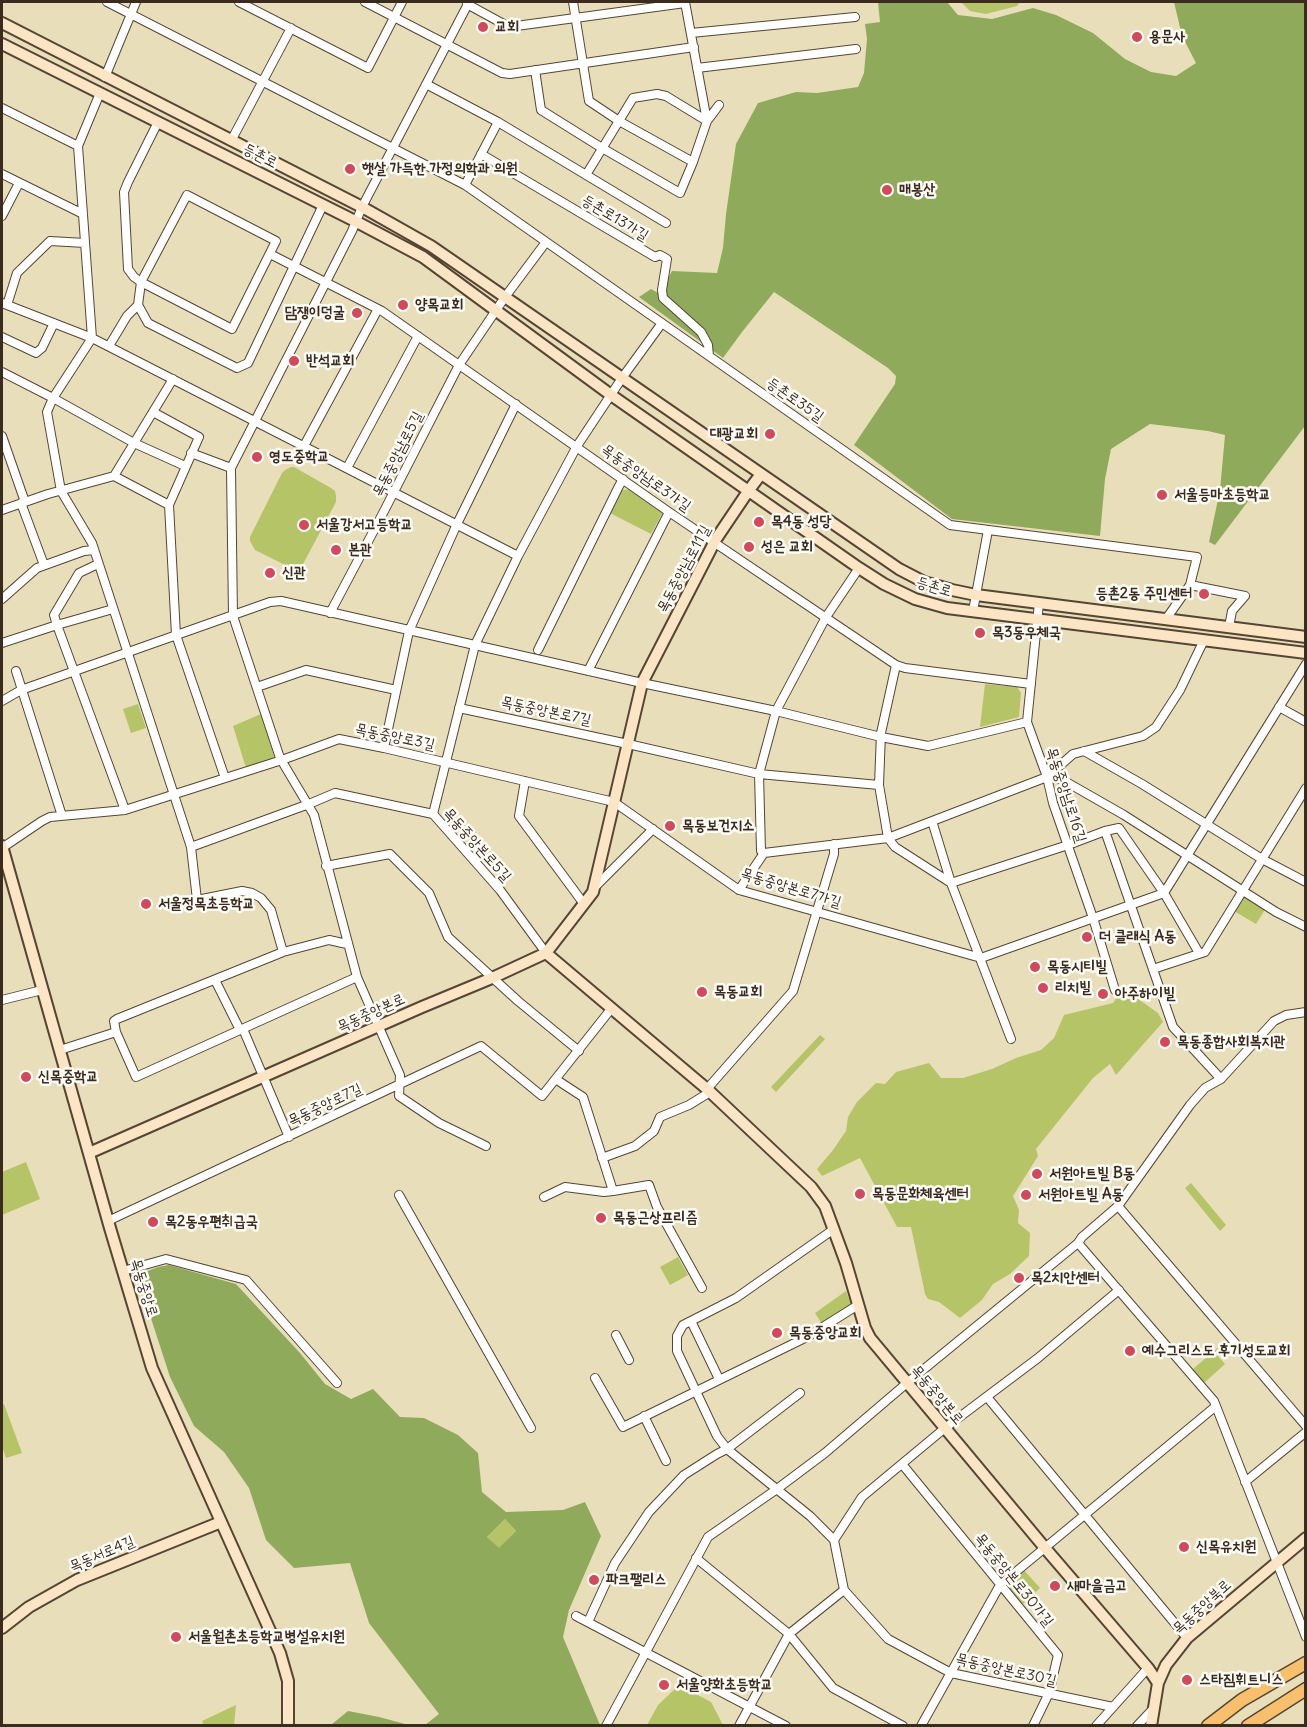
<!DOCTYPE html>
<html>
<head>
<meta charset="utf-8">
<style>
	body { margin:0 }
	#map { position:relative; width:1307px; height:1727px; overflow:hidden; background:#e8dfba; font-family:Delius,sans-serif }
	canvas { display:block }
	.frame { position:absolute; inset:0; border:3px solid #3b2a1e; pointer-events:none }
</style>
</head>
<body>
<div id="map">
<canvas width="1307" height="1727"></canvas>
<div class="frame"></div>
</div>
<script>
const c = document.querySelector('canvas').getContext('2d');
c.lineJoin = 'round';
function paint(path, color) { c.fillStyle = color; c.fill(path, 'evenodd'); }
const poly = rows => new Path2D(rows.map(r => 'M' + r).join(''));
function stroke(path, color, width, dash) { c.strokeStyle = color; c.lineWidth = width; c.lineCap = dash ? 'butt' : 'round'; c.setLineDash(dash || []); c.stroke(path); }
function drawText(font, color, halo, rows, align = 'center') {
  c.font = font + ' Delius,"Poor Story",sans-serif'; c.lineWidth = 5; c.setLineDash([]); c.textBaseline = 'middle'; c.strokeStyle = halo; c.fillStyle = color; for (const [text, x, y, turn = 0] of rows) {
    c.save(); c.translate(x, y); c.rotate((+turn || 0) * Math.PI / 180); c.textAlign = isNaN(turn) ? turn : align; if (halo) c.strokeText(text, 0, 0); c.fillText(text, 0, 0); c.restore();
  }
}
paint(poly([
	[961,2,1020,2,1017,6,986,14,970,11],
	[291,467,294,467,331,488,335,491,336,496,336,502,302,566,298,569,293,569,255,550,250,541,250,537,282,473,285,470],
	[632,489,663,512,651,534,610,513,622,490],
	[985,684,1017,687,1021,693,1019,717,980,727],
	[138,704,146,728,131,733,123,709],
	[261,714,275,759,246,768,233,726],
	[1244,895,1266,908,1256,924,1234,911],
	[1121,991,1131,994,1158,1013,1163,1022,1116,1075,1110,1064,1093,1078,1036,1149,1038,1156,1013,1196,1019,1210,1018,1223,1030,1233,1029,1256,1010,1274,993,1284,982,1300,960,1318,939,1302,928,1299,925,1294,911,1227,897,1227,860,1158,822,1176,817,1169,833,1150,846,1131,848,1117,857,1102,876,1083,885,1084,896,1072,929,1063,941,1078,963,1078,992,1069,1016,1058,1041,1050,1054,1038,1064,1015,1113,1003],
	[820,1035,825,1039,776,1092,771,1087],
	[26,1162,40,1199,2,1215,2,1172],
	[1191,1183,1226,1225,1220,1231,1185,1188],
	[678,1257,688,1275,670,1285,660,1267],
	[846,1291,851,1304,822,1324,815,1313],
	[1227,1340,1230,1344,1218,1356,1225,1364,1204,1383,1193,1369],
	[4,1404,22,1453,6,1458,2,1446,2,1405],
	[505,1519,516,1531,499,1549,487,1537],
	[1023,1569,1040,1588,1023,1604,1007,1587,1008,1583],
	[679,1685,711,1702,723,1725,647,1725,658,1705],
	[236,1705,234,1725,204,1725,202,1721]
]), '#b5c467');
paint(poly([
	[878,2,947,2,958,15,992,19,1033,8,1056,15,1093,33,1125,59,1151,72,1176,76,1196,63,1182,36,1174,2,1305,2,1305,426,1215,545,1209,542,1220,490,1225,435,1208,431,1150,424,1111,449,1105,479,1100,536,952,519,854,445,895,384,896,376,888,368,774,292,742,332,723,358,639,297,651,289,660,294,672,271,717,273,723,248,726,214,736,144,758,103,796,92,817,93,858,87,864,73,867,39,865,24,880,22],
	[169,1265,236,1284,300,1353,325,1384,351,1399,373,1389,400,1417,424,1418,458,1435,478,1453,482,1492,506,1512,563,1510,585,1502,601,1536,569,1610,563,1637,600,1725,425,1725,439,1714,369,1623,350,1563,294,1568,266,1540,249,1488,224,1452,194,1426,170,1377,137,1275,158,1267],
	[505,1519,516,1531,499,1548,487,1537],
	[348,1711,379,1717,409,1725,331,1725]
]), '#90aa5c');
const street = poly([
	[107,2,465,185,950,525,1197,557,1190,585,1245,596,1232,611,1229,627],
	[239,2,368,68,402,2],
	[365,2,502,73,510,74,694,47],
	[469,2,362,207,352,231,231,468,233,616,280,758,314,815,357,977,400,1075,399,1096,439,1123,486,1146],
	[573,2,589,101,619,121,693,162],
	[467,4,509,27,685,3],
	[691,33,855,17],
	[697,68,856,49],
	[535,70,541,110,602,148,680,193,693,162,707,121,685,2],
	[105,77,136,2],
	[426,84,498,122,666,223],
	[100,93,78,146,92,338,53,398,47,412,61,491,92,543,191,847,197,900,242,891,252,893,261,898,271,910,283,952],
	[2,108,78,146],
	[231,141,291,28],
	[481,154,655,257,660,255,667,259,662,290,663,298,701,332,708,345,709,356],
	[2,174,83,214],
	[586,175,633,98,657,94,666,96,707,121,719,105],
	[465,185,498,122],
	[2,216,19,183],
	[270,254,382,311,669,512,896,665,905,668,1031,684],
	[2,303,92,338,518,556],
	[7,305,17,273,50,241,85,243],
	[138,305,148,323,237,368,248,363,323,205],
	[2,337,36,353,42,348,54,323],
	[109,346,127,316,138,305,141,282,187,195,276,241,232,329,141,282,134,277,128,269,124,192,128,182,158,122],
	[2,372,53,398,134,443,185,466],
	[153,412,199,437,169,505,176,635,225,778],
	[2,436,25,502],
	[304,446,378,309],
	[191,453,231,468],
	[347,468,418,336],
	[114,476,173,379],
	[21,503,44,565],
	[2,510,48,494,114,476,169,505],
	[98,564,79,573,54,615,57,625,113,609],
	[2,599,37,568,84,551,94,550],
	[1039,603,1027,722,1047,777,1053,803,1093,918,1115,990],
	[973,611,988,530],
	[330,613,381,517,459,365,505,297,546,242],
	[1166,619,1190,585],
	[2,643,57,625,125,810],
	[538,650,619,486,623,479],
	[896,665,881,733,879,785,888,838,895,847,951,883,1068,845,1105,831,1173,1027,1221,1079],
	[16,671,62,816],
	[588,671,669,512],
	[257,687,306,670,396,690],
	[2,701,21,690,270,602,281,601,642,683,776,711,881,737,928,746,1027,722],
	[1279,707,1306,722],
	[459,708,628,744,759,774,879,785],
	[384,748,409,631,457,524,516,404],
	[1084,751,1142,784,1262,859,1306,882],
	[1047,777,1061,779,1124,815,1276,912,1306,927],
	[525,781,519,816,584,904],
	[433,814,475,645,518,556,577,446,622,378,662,323],
	[932,821,951,883,1011,1039],
	[1105,831,1119,828,1164,893,1199,953],
	[191,847,309,804,335,793,433,814,500,890,546,953],
	[2,848,42,821,50,817,125,810,282,760,339,739,384,748,614,802,739,890,981,958,1164,893,1306,664],
	[764,853,888,838,1047,777,1073,754,1143,736,1156,727,1180,690,1204,640],
	[326,866,390,854,429,893,448,937,518,1001,579,1051],
	[595,887,653,829],
	[739,890,764,853,761,851,759,774,776,711,826,617,859,568],
	[1153,969,1205,952,1306,788],
	[215,980,240,1030],
	[2,1000,42,990],
	[243,1029,289,1137],
	[116,1032,136,1077,357,977],
	[60,1050,116,1032,114,1021,117,1019,283,952,329,940,347,944],
	[557,1080,583,1097,613,1191,649,1185,657,1207,702,1288],
	[707,1089,793,991,834,854,834,844],
	[602,1158,635,1146,654,1131,660,1117,689,1105,710,1092],
	[399,1195,531,1428],
	[544,1197,565,1187,604,1192,613,1191],
	[1118,1206,1306,1426],
	[108,1221,481,1046,542,1096,611,1009],
	[1078,1243,1214,1401,1306,1637],
	[123,1271,166,1259,246,1280,337,1383],
	[691,1321,719,1379],
	[616,1335,629,1360],
	[595,1378,623,1427,807,1337,858,1305],
	[987,1397,1187,1638],
	[644,1416,666,1461],
	[902,1464,1058,1655,1049,1693,1033,1726],
	[1245,1482,1306,1432],
	[834,1540,810,1516,727,1449,717,1436,677,1351,677,1336,683,1325,736,1298,834,1229],
	[696,1558,789,1634,833,1688,903,1726],
	[576,1616,786,1726],
	[588,1622,615,1563,649,1512,684,1475,717,1454,727,1449,800,1393],
	[1113,1707,951,1673,888,1639,844,1590,834,1540,862,1497,945,1428,1038,1358,1119,1290],
	[606,1726,708,1537,777,1489,825,1453,907,1383,1078,1243,1082,1237,1118,1206,1190,1105,1205,1088,1221,1079,1274,1021,1286,1015,1306,1012],
	[739,1726,789,1634,844,1590],
	[921,1726,1000,1585,1216,1406],
	[1096,1726,1148,1668],
	[1137,1726,1153,1709]
]);
const secondary = poly([
	[2,23,362,207,431,246,899,569,924,582,952,590,976,595,1306,637],
	[2,44,355,221,423,257,611,395,859,568,884,584,915,599,947,608,1306,653],
	[2,846,110,1228,152,1368,280,1653,288,1681,288,1726],
	[546,953,593,892,642,683,716,539,749,490,761,474],
	[89,1153,422,1007,492,978,546,953,707,1089,811,1187,825,1206,846,1263,865,1328,870,1338,1045,1548,1148,1668,1158,1683],
	[2,1628,29,1607,77,1580,221,1522],
	[1151,1726,1158,1683,1166,1665,1187,1638,1306,1538]
]);
const primary = poly([
	[1208,1726,1242,1700,1306,1663],
	[1248,1726,1306,1689]
]);
stroke(street, '#554535', 10);
stroke(secondary, '#554535', 14);
stroke(primary, '#554535', 15);
stroke(street, '#fff', 8);
stroke(secondary, '#fce5c4', 10);
stroke(primary, '#f8bf6c', 12);
for (const [x, y, r, color] of [
	[483,27,6,"#d1495b"],
	[1137,37,6,"#d1495b"],
	[350,169,6,"#d1495b"],
	[887,190,6,"#d1495b"],
	[403,305,6,"#d1495b"],
	[357,313,6,"#d1495b"],
	[294,361,6,"#d1495b"],
	[770,434,6,"#d1495b"],
	[257,457,6,"#d1495b"],
	[1162,495,6,"#d1495b"],
	[759,522,6,"#d1495b"],
	[304,525,6,"#d1495b"],
	[749,547,6,"#d1495b"],
	[336,550,6,"#d1495b"],
	[270,573,6,"#d1495b"],
	[1204,594,6,"#d1495b"],
	[980,633,6,"#d1495b"],
	[670,826,6,"#d1495b"],
	[146,904,6,"#d1495b"],
	[1087,937,6,"#d1495b"],
	[1035,967,6,"#d1495b"],
	[1043,988,6,"#d1495b"],
	[702,992,6,"#d1495b"],
	[1103,994,6,"#d1495b"],
	[1165,1042,6,"#d1495b"],
	[26,1077,6,"#d1495b"],
	[1037,1174,6,"#d1495b"],
	[860,1194,6,"#d1495b"],
	[1026,1195,6,"#d1495b"],
	[601,1218,6,"#d1495b"],
	[153,1222,6,"#d1495b"],
	[1019,1278,6,"#d1495b"],
	[777,1333,6,"#d1495b"],
	[1130,1351,6,"#d1495b"],
	[1184,1547,6,"#d1495b"],
	[594,1580,6,"#d1495b"],
	[1055,1586,6,"#d1495b"],
	[176,1637,6,"#d1495b"],
	[1187,1680,6,"#d1495b"],
	[664,1685,6,"#d1495b"]
]) { const dot = new Path2D(); dot.arc(x, y, r, 0, 2 * Math.PI); c.fillStyle = color; c.fill(dot); stroke(dot, '#fdfcf7', 2); }
drawText('bold 15px', '#3b2a1e', '#fdfcf7', [
	["교회",495,27],
	["용문사",1149,37],
	["햇살 가득한 가정의학과 의원",362,169],
	["매봉산",899,190],
	["양목교회",415,305],
	["담쟁이덩굴",345,313,"right"],
	["반석교회",306,361],
	["대광교회",758,434,"right"],
	["영도중학교",269,457],
	["서울등마초등학교",1174,495],
	["목4동 성당",771,522],
	["서울강서고등학교",316,525],
	["성은 교회",761,547],
	["본관",348,550],
	["신관",282,573],
	["등촌2동 주민센터",1192,594,"right"],
	["목3동우체국",992,633],
	["목동보건지소",682,826],
	["서울정목초등학교",158,904],
	["더 클래식 A동",1099,937],
	["목동시티빌",1047,967],
	["리치빌",1055,988],
	["목동교회",714,992],
	["아주하이빌",1115,994],
	["목동종합사회복지관",1177,1042],
	["신목중학교",38,1077],
	["서원아트빌 B동",1049,1174],
	["목동문화체육센터",872,1194],
	["서원아트빌 A동",1038,1195],
	["목동근상프리즘",613,1218],
	["목2동우편취급국",165,1222],
	["목2치안센터",1031,1278],
	["목동중앙교회",789,1333],
	["예수그리스도 후기성도교회",1142,1351],
	["신목유치원",1196,1547],
	["파크팰리스",606,1580],
	["새마을금고",1067,1586],
	["서울월촌초등학교병설유치원",188,1637],
	["스타짐휘트니스",1199,1680],
	["서울양화초등학교",676,1685]
], 'left');
drawText('15px', '#3b2a1e', '#fdfcf7', [
	["등촌로",260,156,27],
	["등촌로13가길",615,218,31],
	["등촌로35길",795,400,35],
	["목동중앙남로5길",398,454,-63],
	["목동중앙남로3가길",646,478,35],
	["목동중앙남로11길",684,569,-62],
	["등촌로",934,587,17],
	["목동중앙본로7길",546,711,12],
	["목동중앙로3길",395,737,12],
	["목동중앙남로16길",1066,795,72],
	["목동중앙본로5길",477,845,48],
	["목동중앙본로7가길",791,888,17],
	["목동중앙본로",371,1013,-24],
	["목동중앙로7길",325,1105,-25],
	["목동중앙로",144,1288,73],
	["목동중앙본로",937,1395,50],
	["목동서로4길",102,1554,-23],
	["목동중앙본로30가길",1014,1580,51],
	["목동중앙북로",1202,1607,-42],
	["목동중앙본로30길",1006,1670,13]
]);
</script>
</body>
</html>
